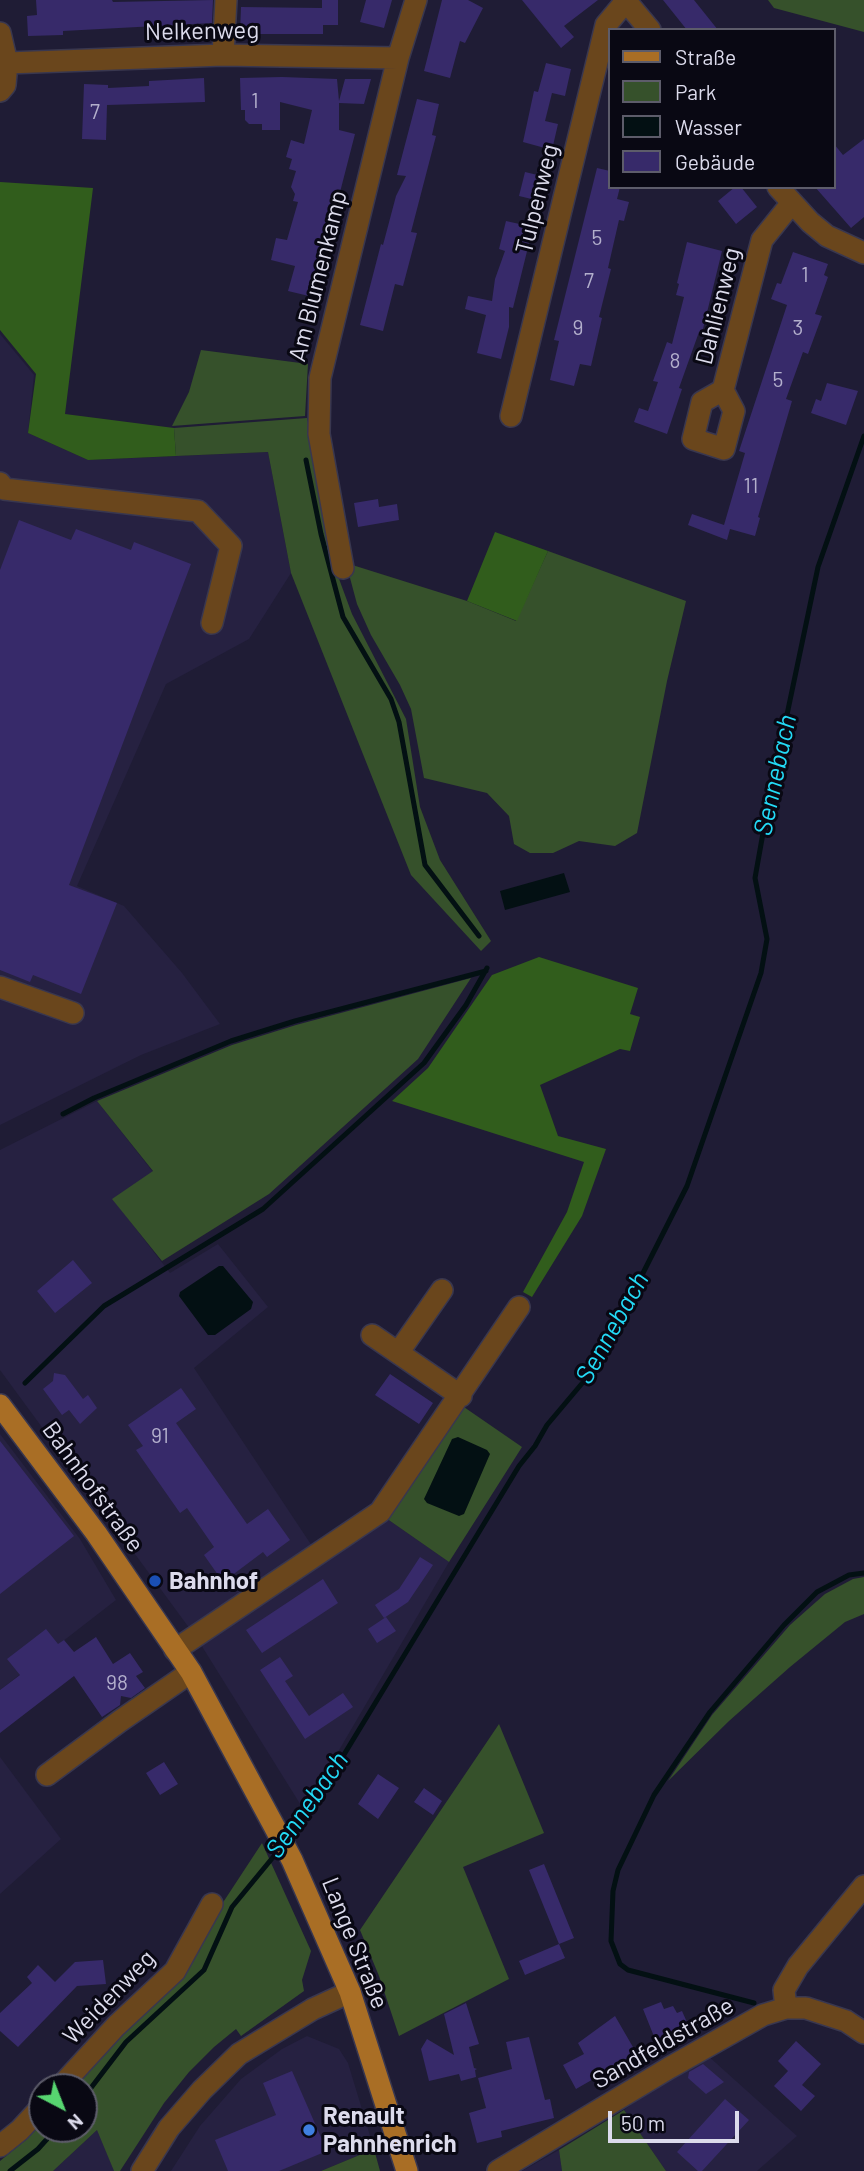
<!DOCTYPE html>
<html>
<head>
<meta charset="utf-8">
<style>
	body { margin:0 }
	#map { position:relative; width:864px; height:2171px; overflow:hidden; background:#1f1c35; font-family:Barlow,sans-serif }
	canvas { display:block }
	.legend { position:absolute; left:608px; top:28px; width:228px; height:161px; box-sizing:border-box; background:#090813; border:2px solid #5d5c6a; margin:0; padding:9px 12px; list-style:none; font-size:21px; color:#dcdbec }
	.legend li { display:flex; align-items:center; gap:14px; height:35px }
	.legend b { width:35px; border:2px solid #5d5c6a }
	.north { position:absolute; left:28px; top:2073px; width:70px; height:70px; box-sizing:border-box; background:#090813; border:2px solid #5d5c6a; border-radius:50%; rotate:138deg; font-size:19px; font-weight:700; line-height:28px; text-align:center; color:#dcdbec }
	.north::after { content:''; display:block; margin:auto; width:24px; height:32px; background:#57d570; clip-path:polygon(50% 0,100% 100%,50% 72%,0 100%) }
	.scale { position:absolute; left:608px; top:2111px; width:131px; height:32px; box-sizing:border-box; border:4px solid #dcdbec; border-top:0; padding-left:9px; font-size:21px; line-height:24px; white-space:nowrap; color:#dcdbec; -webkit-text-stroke:5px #090813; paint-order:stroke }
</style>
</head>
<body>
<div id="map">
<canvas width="864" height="2171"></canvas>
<ul class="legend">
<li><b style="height:9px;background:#a96e25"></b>Straße</li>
<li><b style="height:19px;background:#36512b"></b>Park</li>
<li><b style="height:19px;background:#031013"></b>Wasser</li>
<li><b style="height:19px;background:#372a6a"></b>Gebäude</li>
</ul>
<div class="north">N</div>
<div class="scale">50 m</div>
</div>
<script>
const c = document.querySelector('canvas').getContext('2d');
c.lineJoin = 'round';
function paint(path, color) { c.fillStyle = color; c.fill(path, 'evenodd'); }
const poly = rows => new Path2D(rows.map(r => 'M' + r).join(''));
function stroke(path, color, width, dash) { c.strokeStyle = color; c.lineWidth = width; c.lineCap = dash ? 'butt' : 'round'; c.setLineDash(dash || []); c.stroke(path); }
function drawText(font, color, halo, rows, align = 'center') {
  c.font = font + ' Barlow,sans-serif'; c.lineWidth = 6; c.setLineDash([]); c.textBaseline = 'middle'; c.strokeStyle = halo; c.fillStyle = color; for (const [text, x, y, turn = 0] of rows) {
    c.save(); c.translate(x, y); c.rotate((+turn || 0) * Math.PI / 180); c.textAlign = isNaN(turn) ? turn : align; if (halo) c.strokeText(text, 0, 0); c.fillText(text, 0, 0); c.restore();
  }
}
paint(poly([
	[0,334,34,375,28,433,88,460,268,452,291,573,249,639,166,684,77,886,124,906,182,973,220,1024,141,1055,0,1125],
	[97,1101,153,1172,113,1199,170,1273,218,1244,268,1307,194,1368,320,1558,383,1516,449,1562,314,1793,302,1807,198,1640,0,1370,0,1150],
	[0,1434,80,1539,116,1600,0,1690],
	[0,1757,61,1839,0,1894],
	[307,2036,339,2049,348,2063,374,2149,321,2171,171,2171,200,2126,241,2079,282,2049],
	[706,2054,797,2136,757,2171,666,2171,624,2110,671,2075],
	[98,2129,114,2171,53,2171],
	[559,2150,562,2171,522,2171]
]), '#262141');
paint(poly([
	[768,0,864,0,864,32,774,8],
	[201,350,308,364,305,416,172,426,189,392],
	[307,418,335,568,352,614,406,719,420,807,440,860,491,941,481,951,411,875,291,573,268,452,176,456,174,428],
	[548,551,686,601,667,681,637,833,615,846,579,841,553,853,530,853,514,844,509,816,487,793,424,778,411,709,400,685,371,635,357,604,346,563,467,601,516,621],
	[471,978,418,1059,269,1194,162,1261,112,1199,153,1171,97,1101,232,1045,296,1025],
	[461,1405,522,1447,449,1562,383,1516],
	[864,1577,864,1614,845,1622,790,1667,729,1721,668,1781,712,1715,790,1625,825,1594,853,1579],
	[499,1724,544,1833,463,1867,509,1979,399,2036,379,1976,360,1930],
	[262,1843,311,1951,302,1980,304,1991,241,2036,236,2029,214,2047,189,2072,164,2103,120,2171,114,2171,97,2130,53,2171,0,2171,0,2161,27,2139,42,2122,42,2129,84,2129,84,2087,74,2087,222,1904],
	[624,2110,666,2171,562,2171,559,2150],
	[374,2149,380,2171,321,2171]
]), '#36512b');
paint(poly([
	[0,182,93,188,65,414,174,428,176,456,88,460,28,433,36,374,0,330],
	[495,532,548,551,517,621,467,601],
	[539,957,638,988,630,1014,640,1017,630,1051,620,1049,540,1085,558,1136,606,1149,582,1216,532,1297,523,1292,567,1212,584,1162,392,1101,428,1068,492,975]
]), '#315d1c');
paint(poly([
	[564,873,570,892,505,910,500,891],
	[219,1266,223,1266,253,1302,251,1309,215,1335,208,1335,179,1296,180,1292],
	[458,1437,487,1450,490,1454,464,1514,459,1516,427,1503,424,1499,452,1439]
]), '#031013');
stroke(poly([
	[306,460,321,534,343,617,391,699,399,722,425,865,479,936],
	[63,1114,94,1098,231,1041,295,1021,486,971],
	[25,1383,104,1306,263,1209,424,1063,466,1005,487,968],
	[287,1839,311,1809,519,1466,535,1446,547,1425,595,1368,687,1186,761,973,767,939,755,878,768,805,818,567,864,436],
	[754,2003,628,1970,620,1964,611,1941,613,1891,618,1870,654,1795,710,1712,784,1625,817,1592,849,1575,864,1573],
	[84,2097,126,2042,204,1970,232,1907,279,1850],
	[10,2171,38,2149,56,2129]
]), '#031013', 5);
paint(poly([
	[36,0,112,0,113,2,213,0,212,23,63,31,63,35,28,36,27,16,37,15],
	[322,0,338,0,338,25,323,25,323,34,240,34,241,7,322,8],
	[366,0,392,0,384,28,360,22],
	[442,0,468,0,483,8,465,43,460,41,450,78,424,71],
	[522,0,598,0,564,26,574,37,561,48],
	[663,0,694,0,718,30,687,30],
	[546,63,571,69,565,96,552,93,545,121,558,124,552,150,523,142,534,91,538,92],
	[282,77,337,79,339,101,345,79,371,79,364,104,339,103,339,130,355,134,313,297,288,291,295,266,271,260,276,238,287,240,298,202,293,201,295,194,291,187,296,171,289,169,292,159,286,157,291,140,304,144,312,110,280,102,280,130,262,130,262,124,249,124,245,120,245,110,241,110,240,78],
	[204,78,205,102,107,105,106,140,82,139,84,84,108,85,108,88,149,86,149,81],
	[417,99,439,104,432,135,436,136,411,232,417,233,403,286,395,284,383,331,360,325,381,244,383,245,396,196,406,176,397,175],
	[864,139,864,217,851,228,815,187,834,187,834,144,843,155],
	[597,168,610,171,610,187,620,187,617,199,629,202,624,221,619,220,608,268,611,269,599,317,602,318,591,366,580,364,574,386,550,380,559,341,554,340],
	[525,172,546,177,540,201,519,196],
	[735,187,741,187,757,207,736,224,718,201],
	[506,221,533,227,513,308,509,307,509,327,501,359,477,353,486,315,465,309,468,296,492,301,495,279,505,251,499,249],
	[687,242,722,251,702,333,699,332,679,388,682,389,667,434,634,422,639,408,648,411,658,382,653,381,667,342,672,344,684,297,676,295,679,284,677,283],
	[793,252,828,264,824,275,828,277,815,314,822,316,808,354,803,352,786,399,792,401,758,517,760,518,755,536,730,529,727,540,688,525,692,514,724,525,745,453,739,451,787,305,771,299,777,283,781,284],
	[827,383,858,391,846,425,811,413,816,399,821,401],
	[378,499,379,507,397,504,399,520,358,527,354,503],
	[19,520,71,540,76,529,131,550,134,542,191,564,69,885,117,903,81,994,33,975,30,982,0,970,0,570],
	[73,1260,92,1283,55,1313,37,1291],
	[54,1373,65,1375,83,1399,88,1395,97,1408,80,1424,69,1410,62,1415,43,1389,53,1381],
	[390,1374,433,1403,419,1424,375,1395],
	[181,1388,196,1409,176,1423,247,1524,268,1509,290,1540,267,1557,263,1552,223,1582,204,1555,214,1547,187,1508,180,1513,136,1450,143,1446,128,1425],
	[0,1441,74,1536,0,1594],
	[420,1557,433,1565,408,1602,384,1618,375,1605,399,1589],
	[323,1579,338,1603,262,1653,246,1630],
	[386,1617,396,1631,377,1643,368,1629],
	[46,1629,58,1644,64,1640,74,1652,96,1637,113,1664,130,1653,143,1672,136,1676,145,1688,131,1698,121,1696,120,1705,102,1717,74,1676,0,1733,0,1690,20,1675,7,1659],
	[280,1657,293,1676,285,1681,309,1716,343,1693,353,1707,305,1739,260,1670],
	[164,1762,178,1784,160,1795,146,1773],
	[378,1774,399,1788,378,1819,358,1804],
	[424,1788,442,1801,433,1815,414,1802],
	[544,1864,574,1938,559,1944,529,1870],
	[559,1944,565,1958,525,1975,519,1961],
	[103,1960,106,1984,77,1986,18,2047,0,2031,0,2013,32,1983,27,1977,38,1965,55,1982,75,1962],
	[661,2002,664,2009,673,2006,677,2013,682,2011,690,2029,657,2044,643,2009],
	[466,2003,479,2044,469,2047,474,2068,477,2069,475,2070,476,2077,461,2081,459,2074,429,2081,421,2049,427,2039,454,2055,444,2014],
	[615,2016,637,2054,576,2089,563,2065,584,2054,578,2043],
	[529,2037,545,2100,550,2099,554,2118,501,2131,502,2137,477,2143,469,2113,486,2108,478,2078,512,2069,506,2042],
	[796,2041,821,2064,802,2085,815,2096,801,2111,774,2086,788,2071,778,2061],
	[703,2064,724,2082,706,2094,688,2078,689,2072],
	[292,2071,327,2151,279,2171,228,2171,215,2140,276,2115,263,2083],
	[725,2099,749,2120,702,2171,698,2171,677,2152]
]), '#372a6a');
const minor = poly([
	[625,0,650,30],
	[0,33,7,63,5,85,0,91],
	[223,55,226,0],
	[7,63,223,55,398,58],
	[778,187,810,222,827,236,864,253],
	[723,390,734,411,724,449,693,439,702,402,723,390,762,240,791,204],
	[511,416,606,25,626,1],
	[0,483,4,489,198,511,231,546,212,623],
	[343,568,319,434,320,378,398,58,416,0],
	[0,987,73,1013],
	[372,1335,461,1396],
	[398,1353,442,1290],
	[175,1650,380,1512,519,1307],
	[47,1775,120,1721,191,1672],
	[786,2008,784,1990,798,1966,864,1886],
	[60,2087,116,2026,175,1971,212,1904],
	[0,2146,20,2130,42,2106],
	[142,2171,169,2128,202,2090,239,2054,313,2009,350,1992],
	[498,2171,669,2068,763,2015,786,2008,806,2008,846,2021,864,2033]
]);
const major = poly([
	[0,1405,96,1533,191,1672,274,1826,292,1860,350,1992,407,2171]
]);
stroke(minor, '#39374f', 24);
stroke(major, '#39374f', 24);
stroke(minor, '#6a461c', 21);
stroke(major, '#a96e25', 21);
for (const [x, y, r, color] of [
	[155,1581,7,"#1a4fb4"],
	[309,2130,7,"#3f7fe0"]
]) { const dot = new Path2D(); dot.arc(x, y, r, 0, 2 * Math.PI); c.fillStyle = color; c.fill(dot); stroke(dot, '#090813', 2.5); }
drawText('21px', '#b3afcc', null, [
	["1",255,101],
	["7",95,112],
	["5",597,238],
	["1",805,275],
	["7",589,281],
	["9",578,328],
	["3",798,328],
	["8",675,361],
	["5",778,380],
	["11",751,486],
	["91",160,1436],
	["98",117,1683]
]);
drawText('24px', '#dcdbec', '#090813', [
	["Nelkenweg",202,31,-1],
	["Tulpenweg",537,199,-76],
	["Am Blumenkamp",318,276,-76],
	["Dahlienweg",718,306,-76],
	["Bahnhofstraße",93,1487,54],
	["Lange Straße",355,1943,68],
	["Weidenweg",109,1997,-46],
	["Sandfeldstraße",663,2043,-30]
]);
drawText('bold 24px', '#dcdbec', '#090813', [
	["Bahnhof",169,1581],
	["Renault",323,2116],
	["Pahnhenrich",323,2144]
], 'left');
drawText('italic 26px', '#23daf6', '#090813', [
	["Sennebach",775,775,-78],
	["Sennebach",612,1328,-61],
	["Sennebach",307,1805,-55]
]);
</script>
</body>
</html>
